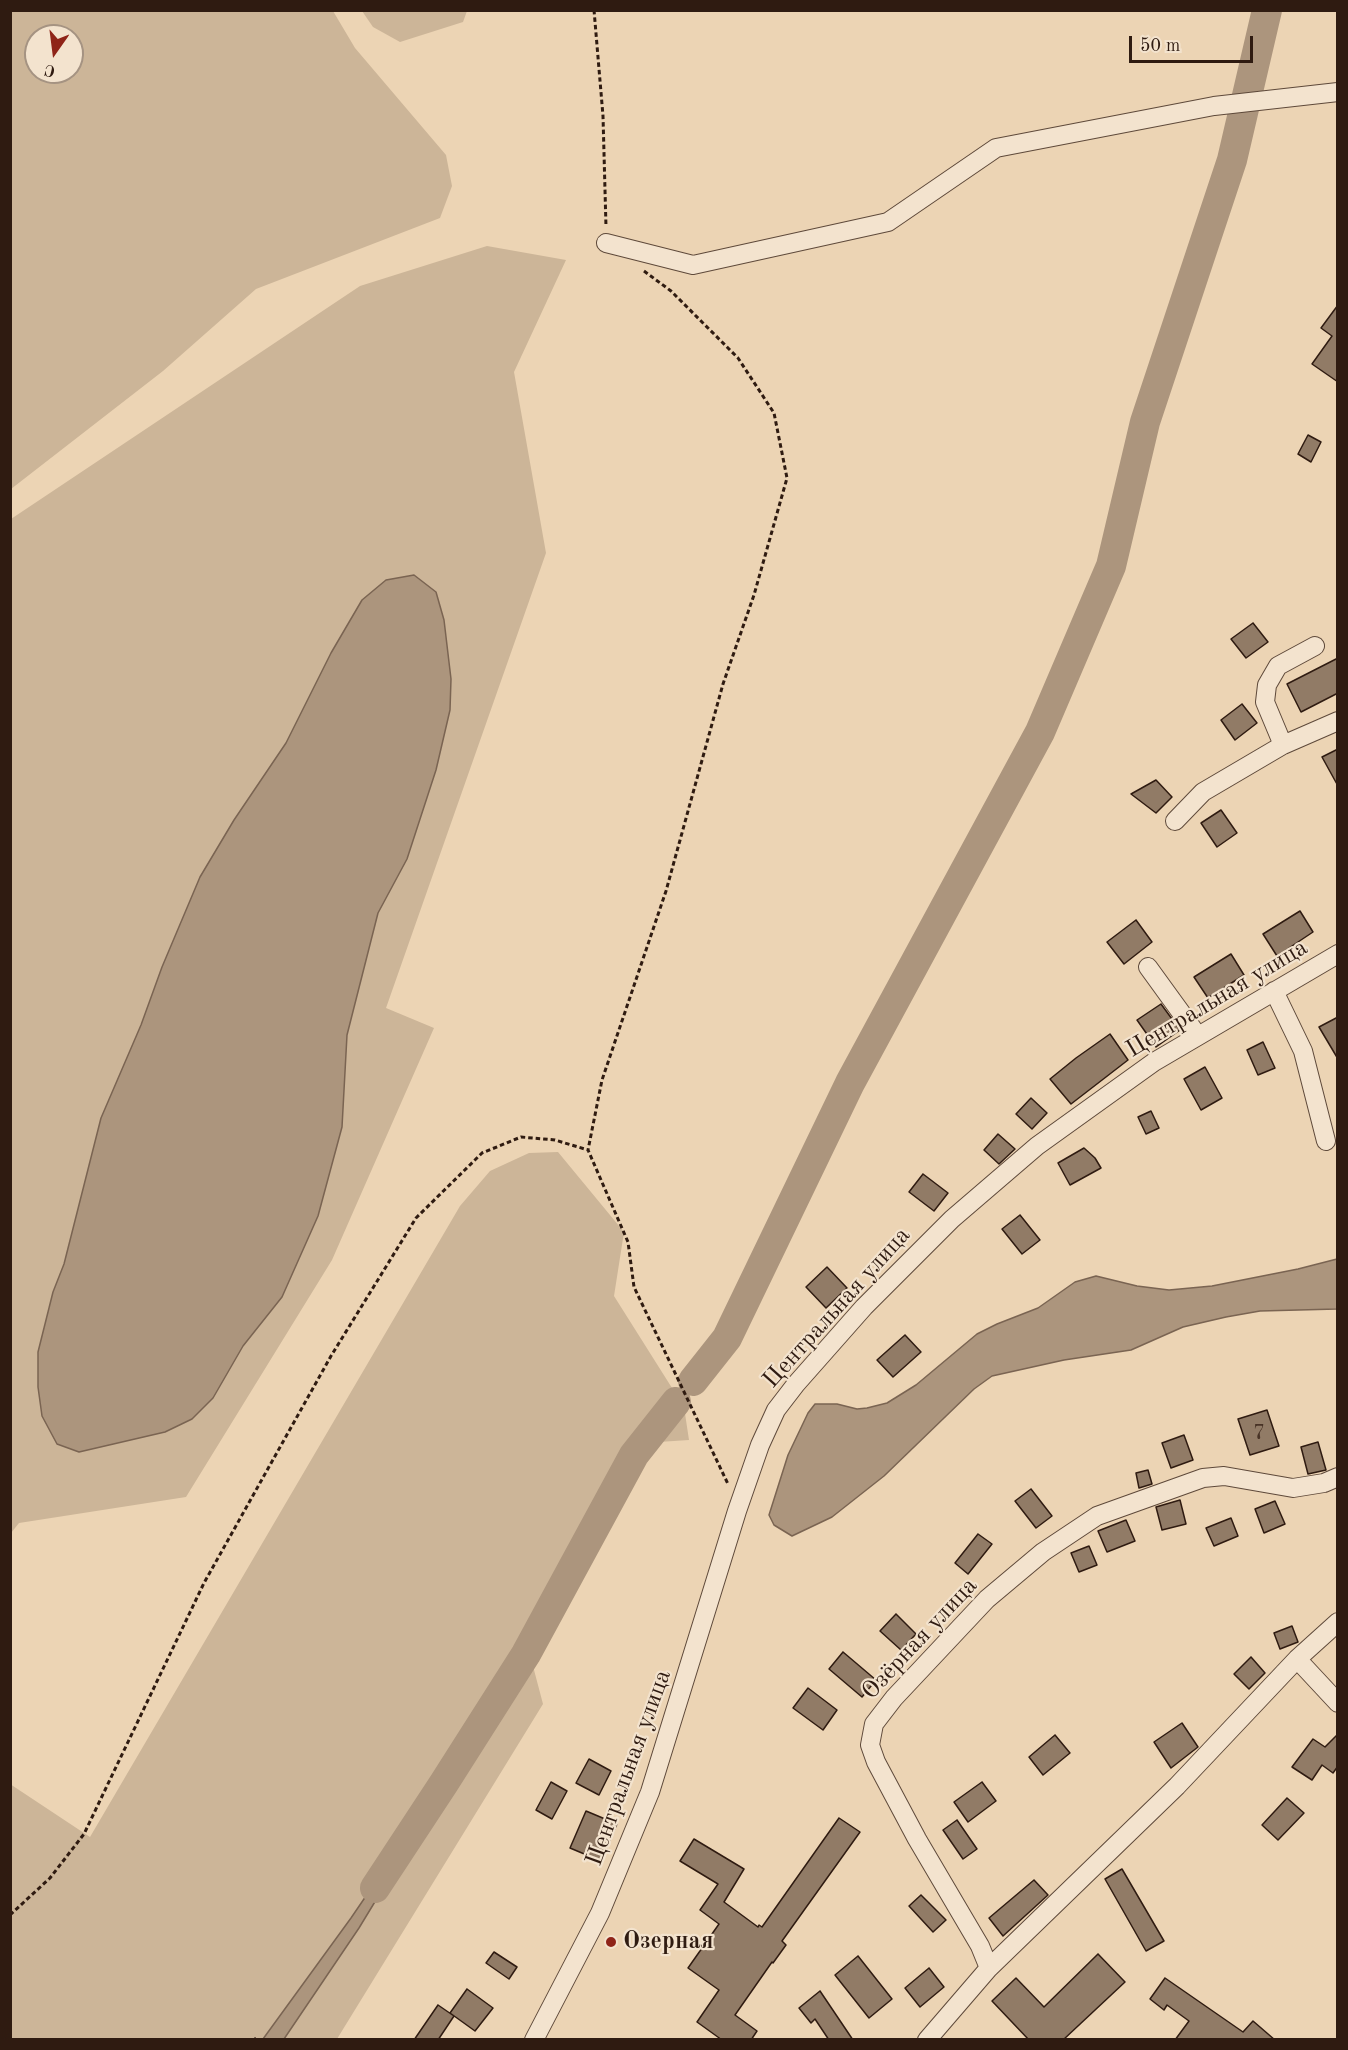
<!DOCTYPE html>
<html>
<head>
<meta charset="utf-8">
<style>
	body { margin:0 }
	#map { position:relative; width:1348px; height:2050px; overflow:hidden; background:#ecd4b4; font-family:"Old Standard TT",serif }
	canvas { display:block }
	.frame { position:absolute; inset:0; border:12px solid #2f1b11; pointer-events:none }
	.north { position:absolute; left:24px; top:24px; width:60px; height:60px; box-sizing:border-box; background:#f3e3ce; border:2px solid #a59382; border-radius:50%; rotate:194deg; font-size:16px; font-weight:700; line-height:24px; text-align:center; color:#2f1b11 }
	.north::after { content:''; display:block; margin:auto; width:21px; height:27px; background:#8f2418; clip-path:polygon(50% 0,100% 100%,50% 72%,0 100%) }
	.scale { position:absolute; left:1129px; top:36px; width:124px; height:27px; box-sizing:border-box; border:3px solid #2f1b11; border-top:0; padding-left:8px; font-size:18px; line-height:21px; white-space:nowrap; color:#2f1b11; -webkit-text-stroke:4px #f3e3ce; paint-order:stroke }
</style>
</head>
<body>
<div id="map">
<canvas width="1348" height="2050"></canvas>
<div class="frame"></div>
<div class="north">С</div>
<div class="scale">50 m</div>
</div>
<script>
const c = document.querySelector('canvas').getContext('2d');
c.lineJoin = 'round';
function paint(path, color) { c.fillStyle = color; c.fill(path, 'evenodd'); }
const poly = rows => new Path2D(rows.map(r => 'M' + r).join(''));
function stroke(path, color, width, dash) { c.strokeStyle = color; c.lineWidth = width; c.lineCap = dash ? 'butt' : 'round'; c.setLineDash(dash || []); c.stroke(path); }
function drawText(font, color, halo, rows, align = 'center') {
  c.font = font + ' "Old Standard TT",serif'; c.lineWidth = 4.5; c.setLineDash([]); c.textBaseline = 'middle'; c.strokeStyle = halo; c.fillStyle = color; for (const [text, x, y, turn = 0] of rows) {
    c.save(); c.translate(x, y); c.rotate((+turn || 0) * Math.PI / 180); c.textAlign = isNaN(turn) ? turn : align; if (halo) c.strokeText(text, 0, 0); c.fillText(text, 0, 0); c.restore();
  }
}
paint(poly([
	[11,10,333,11,355,48,446,155,452,186,440,218,256,289,163,371,11,489],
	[36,36,72,36,72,72,36,72],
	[362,11,467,11,463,22,400,42,373,27],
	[487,246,566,260,514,372,546,553,386,1008,434,1028,332,1260,186,1497,19,1523,11,1533,11,519,360,286],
	[558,1152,624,1232,614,1296,684,1407,689,1440,628,1444,586,1514,529,1651,543,1704,337,2039,11,2039,10,1784,90,1837,460,1206,490,1171,529,1153]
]), '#ccb598');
const water = poly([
	[414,575,436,592,444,620,451,679,450,710,436,770,407,859,378,913,347,1035,342,1127,318,1216,282,1297,243,1346,213,1398,192,1419,165,1432,79,1452,57,1444,42,1416,38,1387,38,1352,53,1292,64,1264,101,1118,141,1025,162,967,200,877,234,820,286,743,331,653,362,600,386,580,414,575],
	[1337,1259,1337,1309,1260,1311,1226,1317,1183,1327,1131,1350,1064,1360,992,1376,974,1389,884,1476,832,1517,792,1536,774,1525,769,1515,788,1455,808,1413,815,1404,837,1404,857,1409,867,1408,887,1403,916,1385,977,1334,997,1324,1038,1308,1075,1282,1096,1276,1137,1286,1169,1290,1212,1286,1298,1269,1337,1259],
	[398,1852,393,1872,359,1928,284,2039,263,2039,351,1918,366,1896,384,1862,398,1852]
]);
paint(water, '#ac957d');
stroke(water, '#7a6452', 1.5);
stroke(poly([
	[693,1381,727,1338,850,1083,1040,732,1111,566,1145,422,1232,160,1267,10],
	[375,1888,444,1783,526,1654,634,1455,676,1402]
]), '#ac957d', 30);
const building = poly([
	[1338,305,1338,382,1312,364,1332,336,1321,328,1338,305],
	[1308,435,1321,442,1311,462,1298,454,1308,435],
	[1253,623,1268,642,1246,658,1231,639,1253,623],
	[1338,658,1338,693,1301,712,1287,684,1338,658],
	[1242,704,1257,723,1235,740,1221,720,1242,704],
	[1338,749,1338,786,1322,757,1338,749],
	[1156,780,1172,797,1156,813,1131,794,1156,780],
	[1221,810,1237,833,1217,847,1201,823,1221,810],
	[1300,911,1313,932,1277,956,1263,934,1300,911],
	[1136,920,1152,942,1124,964,1107,942,1136,920],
	[1231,954,1244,975,1208,998,1194,977,1231,954],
	[1161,1004,1180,1030,1156,1047,1137,1020,1161,1004],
	[1338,1017,1338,1059,1319,1027,1338,1017],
	[1110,1034,1128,1060,1071,1104,1050,1079,1076,1058,1110,1034],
	[1263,1042,1275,1068,1258,1075,1247,1050,1263,1042],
	[1205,1067,1222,1098,1201,1110,1184,1079,1205,1067],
	[1031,1098,1047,1113,1032,1129,1016,1114,1031,1098],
	[1151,1111,1159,1128,1146,1134,1138,1117,1151,1111],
	[998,1134,1015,1149,999,1164,984,1150,998,1134],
	[1084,1148,1095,1158,1101,1168,1070,1185,1058,1163,1084,1148],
	[923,1174,948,1193,934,1211,909,1192,923,1174],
	[1020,1215,1040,1240,1022,1254,1002,1229,1020,1215],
	[827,1267,847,1288,826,1308,806,1287,827,1267],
	[905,1335,921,1352,893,1377,877,1360,905,1335],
	[1267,1410,1279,1446,1250,1455,1238,1419,1267,1410],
	[1184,1435,1193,1460,1171,1468,1162,1443,1184,1435],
	[1318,1442,1326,1470,1308,1474,1301,1447,1318,1442],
	[1148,1470,1152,1484,1139,1488,1136,1473,1148,1470],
	[1031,1489,1052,1516,1036,1528,1015,1501,1031,1489],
	[1180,1500,1186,1524,1162,1530,1156,1507,1180,1500],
	[1275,1501,1285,1524,1264,1533,1255,1509,1275,1501],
	[1231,1518,1238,1536,1214,1546,1206,1528,1231,1518],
	[1126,1520,1135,1541,1107,1552,1098,1531,1126,1520],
	[978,1534,992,1544,968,1574,955,1563,978,1534],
	[1089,1546,1097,1565,1079,1572,1071,1553,1089,1546],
	[896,1614,916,1634,901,1650,880,1631,896,1614],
	[1292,1626,1298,1642,1280,1649,1274,1633,1292,1626],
	[843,1652,876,1680,862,1697,829,1669,843,1652],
	[1251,1657,1265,1673,1249,1689,1234,1674,1251,1657],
	[808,1688,837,1710,823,1730,793,1708,808,1688],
	[1182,1723,1198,1747,1171,1768,1154,1742,1182,1723],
	[1338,1734,1338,1766,1333,1773,1322,1765,1312,1780,1292,1767,1313,1739,1325,1747,1338,1734],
	[1055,1735,1070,1753,1043,1775,1029,1757,1055,1735],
	[589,1759,611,1771,599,1795,576,1783,589,1759],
	[551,1782,567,1791,552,1819,536,1810,551,1782],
	[982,1782,996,1801,968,1822,954,1802,982,1782],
	[1287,1798,1304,1813,1278,1840,1262,1825,1287,1798],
	[586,1811,617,1824,601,1861,570,1848,586,1811],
	[839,1818,860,1832,782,1941,786,1945,773,1963,772,1962,735,2015,757,2031,751,2040,722,2040,697,2022,719,1990,688,1968,719,1924,700,1910,718,1884,680,1861,694,1839,744,1869,724,1902,758,1927,759,1925,762,1927,839,1818],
	[957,1820,977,1849,963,1859,943,1830,957,1820],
	[1122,1869,1164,1941,1146,1951,1105,1879,1122,1869],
	[1034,1880,1048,1895,1003,1936,989,1918,1034,1880],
	[921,1895,946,1920,933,1932,909,1906,921,1895],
	[494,1952,517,1967,509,1979,486,1963,494,1952],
	[1098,1954,1125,1982,1063,2040,1029,2040,992,2001,1016,1978,1044,2007,1098,1954],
	[858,1956,892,1999,869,2018,835,1975,858,1956],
	[929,1968,944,1987,920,2007,905,1988,929,1968],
	[1165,1978,1243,2032,1253,2021,1275,2040,1175,2040,1189,2021,1167,2005,1164,2010,1150,1999,1165,1978],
	[467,1989,493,2008,475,2031,450,2013,467,1989],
	[820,1991,853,2040,829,2040,815,2019,811,2023,799,2008,820,1991],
	[438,2005,454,2016,438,2040,414,2040,438,2005]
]);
paint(building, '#917b66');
stroke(building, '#2f1b11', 1.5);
const minor = poly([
	[606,243,693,265,888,222,996,148,1214,106,1338,92],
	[1283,745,1265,702,1267,685,1278,666,1315,646],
	[1175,821,1203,792,1283,745,1338,721],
	[1148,967,1198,1036],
	[1274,991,1303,1051,1326,1141],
	[1297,1659,1338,1703],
	[989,1968,1177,1786,1297,1659,1338,1622],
	[534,2040,600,1913,650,1792,737,1511,760,1445,776,1410,796,1384,864,1307,952,1219,1037,1146,1154,1062,1338,954],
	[927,2040,989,1968,980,1946,917,1839,876,1762,870,1745,874,1724,894,1698,987,1599,1043,1552,1097,1516,1203,1478,1224,1476,1293,1488,1324,1483,1338,1477]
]);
stroke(minor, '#5e493a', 20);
stroke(poly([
	[594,10,603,116,606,227],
	[644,271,671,291,738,358,774,413,787,478,754,595,723,684,666,891,602,1080,588,1150,628,1242,634,1287,728,1484],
	[10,1915,50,1878,84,1834,204,1583,331,1356,416,1218,482,1153,521,1137,555,1140,588,1150],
	[254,2038,256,2040]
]), '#2f1b11', 3, [4.5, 3]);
stroke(minor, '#f3e3ce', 18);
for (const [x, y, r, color] of [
	[611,1942,6,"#8f2418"]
]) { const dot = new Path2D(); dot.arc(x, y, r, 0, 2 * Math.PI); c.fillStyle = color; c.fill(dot); stroke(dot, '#f3e3ce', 2); }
drawText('21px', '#483326', null, [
	["7",1259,1433]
]);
drawText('24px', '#2f1b11', '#f3e3ce', [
	["Центральная улица",1217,999,-31],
	["Центральная улица",837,1308,-48],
	["Озёрная улица",920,1639,-47],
	["Центральная улица",629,1768,-70]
]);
drawText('bold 24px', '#2f1b11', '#f3e3ce', [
	["Озерная",623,1942]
], 'left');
</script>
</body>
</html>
